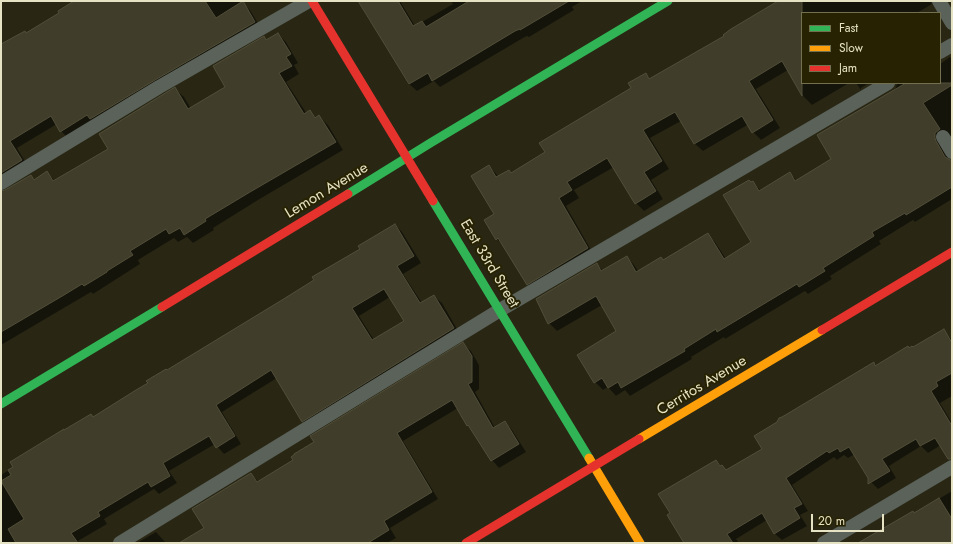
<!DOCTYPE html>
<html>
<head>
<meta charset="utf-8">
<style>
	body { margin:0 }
	#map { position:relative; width:953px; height:544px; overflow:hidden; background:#292714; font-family:Jost,sans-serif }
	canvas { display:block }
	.frame { position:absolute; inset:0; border:2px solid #e6e3c4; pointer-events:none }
	.legend { position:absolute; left:801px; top:12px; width:140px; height:72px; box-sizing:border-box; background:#272302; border:1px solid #737050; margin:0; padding:5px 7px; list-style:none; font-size:12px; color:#e6e3c4 }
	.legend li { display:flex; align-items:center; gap:8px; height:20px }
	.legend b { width:20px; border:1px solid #737050 }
	.scale { position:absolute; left:811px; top:514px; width:73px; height:18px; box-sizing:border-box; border:2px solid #e6e3c4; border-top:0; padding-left:5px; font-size:12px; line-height:14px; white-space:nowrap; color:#e6e3c4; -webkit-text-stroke:3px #272302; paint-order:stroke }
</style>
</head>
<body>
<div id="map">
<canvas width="953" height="544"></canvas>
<div class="frame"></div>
<ul class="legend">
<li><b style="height:5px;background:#30b455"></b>Fast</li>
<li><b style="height:5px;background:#ff9f0a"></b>Slow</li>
<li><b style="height:5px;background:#e5322d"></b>Jam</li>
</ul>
<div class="scale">20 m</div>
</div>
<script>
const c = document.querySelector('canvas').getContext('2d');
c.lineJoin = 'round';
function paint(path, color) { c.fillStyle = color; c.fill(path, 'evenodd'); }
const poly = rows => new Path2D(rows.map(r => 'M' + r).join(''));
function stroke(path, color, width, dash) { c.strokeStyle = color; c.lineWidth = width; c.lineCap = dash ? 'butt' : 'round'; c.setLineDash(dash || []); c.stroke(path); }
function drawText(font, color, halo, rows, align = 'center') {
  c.font = font + ' Jost,sans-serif'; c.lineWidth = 4; c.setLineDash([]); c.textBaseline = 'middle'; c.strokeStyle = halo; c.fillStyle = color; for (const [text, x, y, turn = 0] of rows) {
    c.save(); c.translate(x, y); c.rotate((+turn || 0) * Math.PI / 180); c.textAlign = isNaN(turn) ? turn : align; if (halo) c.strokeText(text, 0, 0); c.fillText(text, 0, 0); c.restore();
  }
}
paint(poly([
	[76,1,240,1,250,10,262,30,68,138,61,131,57,124,17,148,29,168,1,183,1,86,26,34,61,13],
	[358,1,400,1,415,26,453,4,451,1,582,1,572,7,574,10,529,37,527,36,523,38,440,87,434,81,417,91,409,84,374,25,369,20],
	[780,1,930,1,932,4,917,13,802,13,802,83,849,83,812,105,804,97,788,70,756,89,780,128,761,140,753,132,749,124,703,151,695,144,681,121,650,138,669,169,651,180,663,199,644,211,636,203,614,167,574,190,579,198,566,206,595,257,535,292,527,284,504,246,497,239,495,215,489,166,499,177,511,174,546,153,633,89,645,74,651,80,725,36],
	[278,34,286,42,298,63,294,65,299,74,286,82,307,114,310,112,316,118,319,116,328,125,343,150,258,200,213,228,214,230,193,243,187,237,178,242,174,238,138,260,140,264,93,294,91,292,1,345,1,240,31,176,35,180,47,173,55,181,109,149,175,89,184,97,191,109,227,87,264,38,267,41],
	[950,57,952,59,952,136,946,138,942,146,950,161,952,161,952,199,915,222,913,220,879,241,881,244,830,276,832,279,808,294,805,291,725,339,724,337,691,357,692,359,630,396,625,390,616,396,608,387,603,390,595,382,618,332,602,305,557,331,549,323,597,264,603,271,627,257,634,265,639,272,664,261,708,235,715,242,726,259,752,243,751,183,753,182,761,191,790,173,797,181,832,159,896,88,897,83,940,83,940,64],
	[856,83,869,83,861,88,861,90],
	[395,225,402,232,421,263,403,274,422,303,434,296,442,303,461,336,310,428,302,421,277,378,222,412,241,444,224,454,215,444,169,471,177,483,159,494,154,489,104,519,107,524,78,541,80,543,1,543,1,475,315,280],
	[390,297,405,321,374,340,359,316],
	[943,330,952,340,952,396,940,403,952,423,952,462,941,445,928,453,921,446,889,466,896,478,878,489,871,482,855,454,848,458,844,455,837,460,834,457,792,485,808,511,800,515,807,526,782,540,775,534,767,520,736,539,739,543,693,543,716,461,727,471,763,449,873,364,876,366,909,349,913,348],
	[463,344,471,351,479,365,479,389,475,392,495,428,505,422,512,430,526,452,499,468,492,460,474,431,467,425,458,408,403,441,438,499,390,528,396,538,387,543,181,543,205,528,251,474,259,482,294,461,315,442],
	[952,491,952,543,860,543,914,514],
	[156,532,166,543,137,543]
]), '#0007');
const building = poly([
	[74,1,205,1,216,18,243,1,255,22,155,80,90,119,87,115,60,132,51,116,10,141,22,160,1,173,1,44,25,31,26,33,59,13,58,11,74,1],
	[358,1,398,1,413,26,422,21,426,27,469,1,569,1,520,30,520,29,515,31,432,81,428,73,409,84,358,1],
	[778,1,802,1,802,96,782,61,749,81,773,120,752,133,742,116,694,144,675,112,643,130,662,161,644,172,656,191,635,204,607,158,567,182,572,190,559,198,588,248,527,285,498,238,496,240,484,220,494,214,471,176,489,165,496,177,509,170,511,173,545,152,539,143,631,88,628,83,646,73,649,79,724,36,723,35,731,29,778,1],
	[278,33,291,54,286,57,292,66,279,73,304,114,310,110,315,118,319,115,336,142,250,192,205,219,206,221,184,235,180,228,169,234,166,229,130,251,133,255,107,271,107,272,84,286,82,284,64,295,1,332,1,191,5,190,31,175,34,180,47,171,53,181,108,149,99,134,175,87,188,109,225,87,213,66,264,36,266,40,278,33],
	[906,83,952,83,952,85,923,103,940,129,935,133,935,138,936,141,945,157,952,161,952,187,906,215,905,213,872,232,874,236,823,268,825,271,799,287,797,284,717,332,716,329,684,349,685,351,621,388,618,382,608,388,602,378,594,383,577,355,616,331,596,296,548,324,536,299,597,263,601,271,627,256,636,272,661,257,663,260,708,233,724,259,751,242,723,195,749,180,751,182,753,181,759,191,790,172,795,181,831,159,817,135,906,83],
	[395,224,414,256,397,266,420,303,434,295,454,328,302,422,271,370,216,405,235,436,216,448,209,436,163,463,170,476,151,487,148,482,98,512,100,516,71,533,78,543,16,543,8,529,24,519,1,481,11,475,8,470,13,467,10,462,64,429,64,430,91,414,93,417,136,390,148,383,146,381,166,369,167,370,282,300,314,280,312,277,360,249,358,246,395,224],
	[384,289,404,321,372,340,352,308,384,289],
	[944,329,952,343,952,373,936,382,938,386,931,391,952,426,952,459,948,459,935,438,920,446,916,439,882,459,890,471,868,484,868,478,849,447,840,452,838,448,829,453,827,451,786,478,802,504,794,508,800,518,774,534,762,513,727,534,733,543,684,543,667,515,670,513,658,494,716,460,720,466,722,465,726,470,762,449,754,436,777,422,779,418,782,417,874,362,875,366,908,346,909,348,912,346,913,347,944,329],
	[463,342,472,356,472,382,468,384,493,428,505,421,519,444,491,461,468,425,467,426,452,400,397,433,432,492,384,521,389,530,368,543,179,543,204,528,192,509,251,473,257,482,293,460,291,457,294,455,294,454,314,442,310,436,463,342],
	[939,498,952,519,952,543,858,543,913,511,914,513,939,498]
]);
paint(building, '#403d2b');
stroke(building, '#514f39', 1);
stroke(poly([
	[939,1,952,23],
	[940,52,952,45],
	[943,137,952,152],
	[1,183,159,87,309,1],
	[120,543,500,310,888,83],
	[824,543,952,467]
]), '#5b625a', 14);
stroke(poly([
	[348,194,432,142,668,1],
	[433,201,589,458],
	[1,404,162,307]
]), '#30b455', 9);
stroke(poly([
	[639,439,822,330],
	[589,458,640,543]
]), '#ff9f0a', 9);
stroke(poly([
	[312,1,433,201],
	[162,307,348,194],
	[822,330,952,252],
	[466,543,639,439]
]), '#e5322d', 9);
drawText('15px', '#e6e3c4', '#272302', [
	["Lemon Avenue",327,191,-31],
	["East 33rd Street",489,264,59],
	["Cerritos Avenue",702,386,-31]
]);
</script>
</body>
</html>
